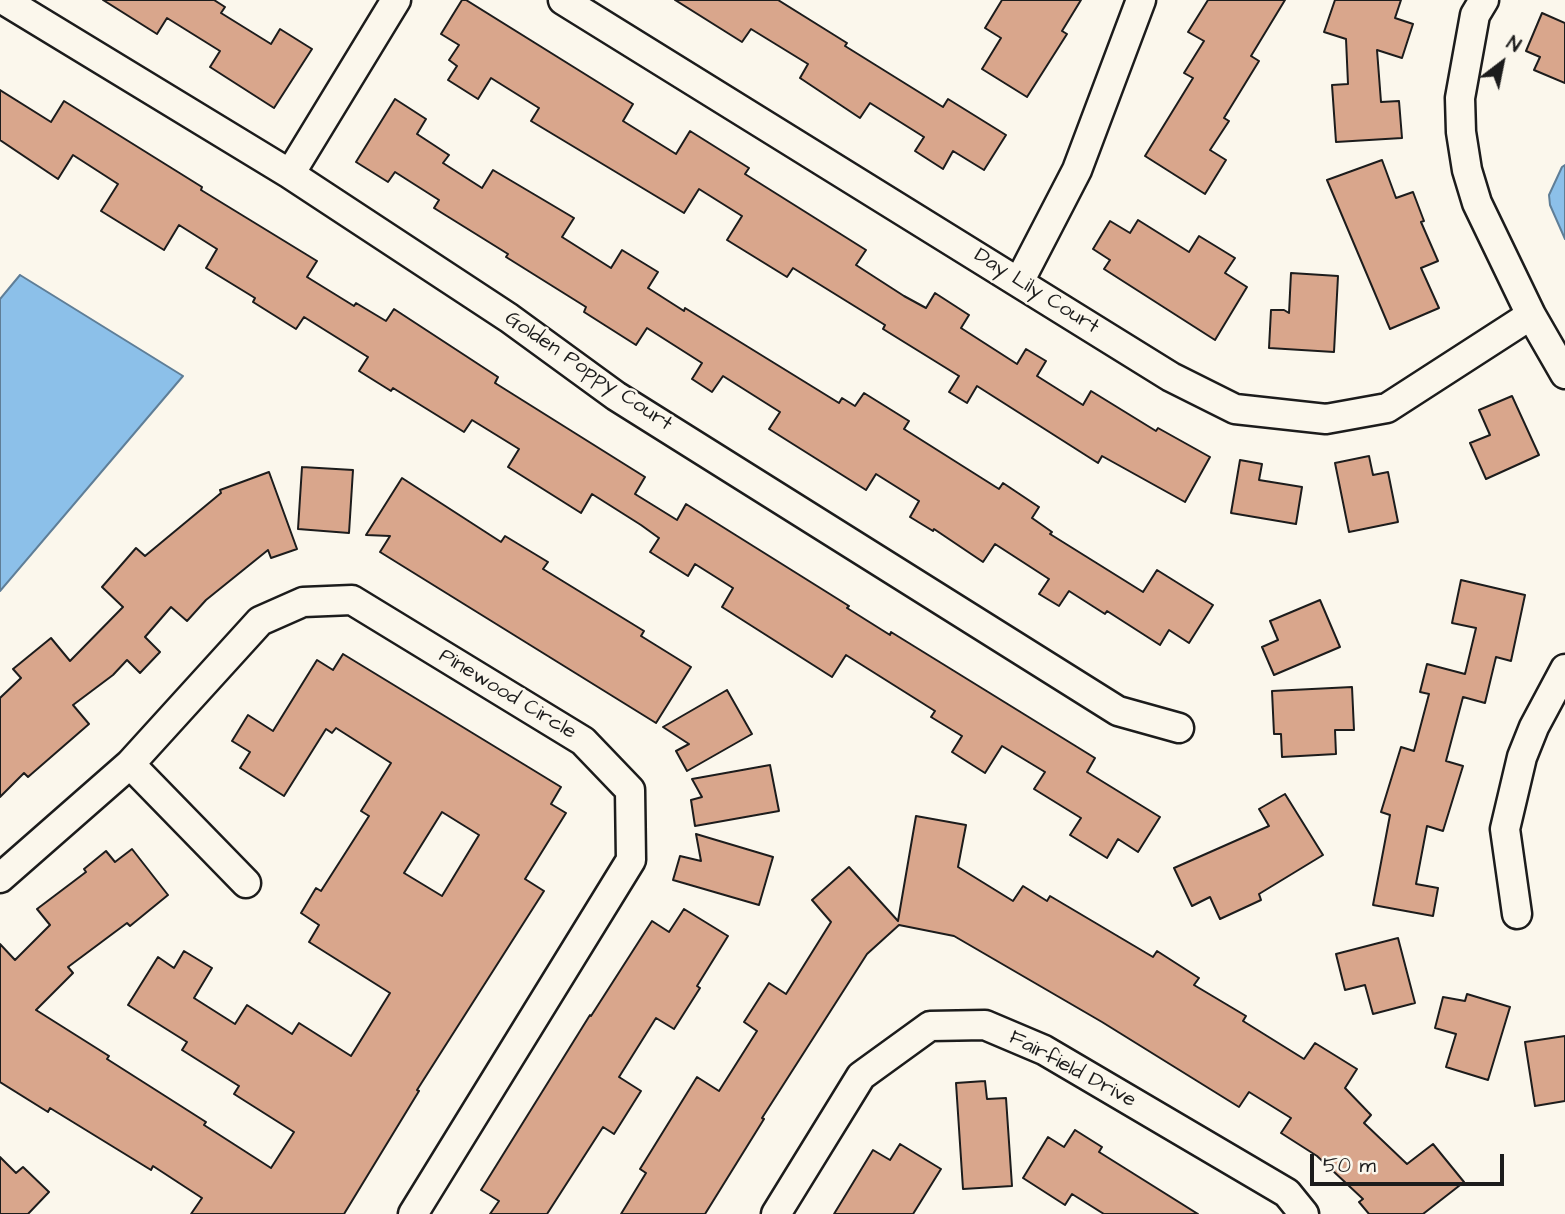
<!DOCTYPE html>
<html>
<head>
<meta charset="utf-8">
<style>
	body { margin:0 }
	#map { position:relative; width:1565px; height:1214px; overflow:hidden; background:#fbf7ec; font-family:"Architects Daughter",sans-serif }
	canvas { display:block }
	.north { position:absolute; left:1467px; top:28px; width:70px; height:70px; -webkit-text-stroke:5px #fbf7ec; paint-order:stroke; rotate:32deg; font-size:19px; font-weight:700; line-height:28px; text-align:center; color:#1c1c1c }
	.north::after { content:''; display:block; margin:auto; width:24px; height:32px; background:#1c1c1c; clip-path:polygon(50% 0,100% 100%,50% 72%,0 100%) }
	.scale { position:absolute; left:1310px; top:1154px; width:194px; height:32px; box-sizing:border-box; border:4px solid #1c1c1c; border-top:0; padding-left:9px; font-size:21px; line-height:24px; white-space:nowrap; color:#1c1c1c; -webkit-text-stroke:5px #fbf7ec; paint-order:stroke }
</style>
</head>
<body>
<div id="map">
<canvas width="1565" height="1214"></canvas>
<div class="north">N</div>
<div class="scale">50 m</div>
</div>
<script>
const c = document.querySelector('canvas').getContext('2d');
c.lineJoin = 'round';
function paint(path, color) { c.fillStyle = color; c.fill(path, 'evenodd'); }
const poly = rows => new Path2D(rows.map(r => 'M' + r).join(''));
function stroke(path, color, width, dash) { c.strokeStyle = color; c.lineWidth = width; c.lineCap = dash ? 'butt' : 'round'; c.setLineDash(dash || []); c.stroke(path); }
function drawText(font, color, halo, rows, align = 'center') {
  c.font = font + ' "Architects Daughter",sans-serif'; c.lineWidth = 5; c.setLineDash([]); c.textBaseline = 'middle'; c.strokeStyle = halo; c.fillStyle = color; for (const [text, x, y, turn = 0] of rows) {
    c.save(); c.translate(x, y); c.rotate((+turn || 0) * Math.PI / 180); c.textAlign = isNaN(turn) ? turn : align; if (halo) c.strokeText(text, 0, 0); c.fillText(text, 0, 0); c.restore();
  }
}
const water = poly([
	[1565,165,1565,239,1550,205,1549,195,1562,167,1565,165],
	[20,275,183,376,0,591,0,299,20,275]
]);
paint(water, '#8cc0e9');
stroke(water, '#5f7e97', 2);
const building = poly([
	[103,0,214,0,225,7,221,13,271,44,280,29,312,49,274,108,210,67,220,51,167,18,157,34,103,0],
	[462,0,466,0,633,104,623,121,676,154,690,131,749,168,745,174,866,250,856,265,904,296,926,308,935,293,969,315,961,328,1017,364,1026,349,1046,361,1037,376,1083,405,1091,391,1156,431,1158,428,1210,457,1185,502,1102,456,1098,463,977,386,967,403,949,392,959,376,883,329,885,325,793,268,787,277,727,240,742,216,699,189,684,213,531,121,539,108,491,78,478,99,448,80,457,66,449,60,459,45,441,34,462,0],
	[675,0,778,0,847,43,845,46,943,107,948,99,1006,135,984,170,953,151,943,169,915,151,924,137,870,103,860,118,800,78,808,64,751,29,742,42,675,0],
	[1002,0,1081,0,1062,31,1067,34,1027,97,982,69,1001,38,985,28,1002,0],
	[1208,0,1285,0,1251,56,1259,61,1224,118,1229,121,1210,150,1226,160,1205,194,1145,156,1193,78,1184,73,1204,41,1188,32,1208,0],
	[1335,0,1401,0,1395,18,1413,24,1402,58,1377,50,1381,102,1399,101,1402,138,1336,142,1332,85,1348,84,1346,39,1324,32,1335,0],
	[1542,13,1565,23,1565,83,1534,70,1540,57,1526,51,1542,13],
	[0,90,51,122,64,101,202,187,201,190,317,261,307,277,354,306,356,303,386,321,394,309,498,377,495,383,645,477,635,494,677,520,686,504,849,606,847,608,890,635,891,632,1095,758,1087,772,1160,817,1138,852,1118,839,1107,858,1070,835,1081,818,1034,789,1045,772,1002,746,985,773,952,752,962,736,931,717,935,711,846,655,832,677,722,607,733,588,695,564,688,576,650,552,659,538,641,525,592,494,581,513,508,467,519,449,472,420,464,432,393,388,391,391,359,371,368,357,304,317,296,329,253,302,255,298,206,268,217,249,179,225,164,250,101,211,118,184,73,155,58,179,0,140,0,90],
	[395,99,426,119,417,134,449,155,443,163,482,188,493,170,542,199,574,218,562,237,611,268,622,250,658,272,648,288,684,311,685,308,839,403,842,398,855,406,864,393,909,421,904,429,999,489,1003,483,1039,507,1032,518,1052,532,1050,534,1143,592,1157,570,1213,605,1189,643,1169,630,1160,645,1107,611,1105,614,1069,591,1059,606,1039,594,1049,579,995,544,983,562,934,529,933,531,910,517,919,501,876,474,866,490,769,429,780,412,723,376,712,392,692,379,702,363,647,328,636,345,584,312,586,307,506,257,508,254,434,208,439,200,395,172,388,182,356,162,395,99],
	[1382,160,1396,198,1413,192,1424,221,1421,222,1438,261,1421,268,1439,308,1390,329,1327,180,1382,160],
	[1138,220,1189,252,1199,236,1235,258,1225,273,1247,287,1215,340,1104,269,1110,260,1093,249,1110,221,1130,233,1138,220],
	[1291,273,1338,276,1334,352,1269,348,1271,310,1284,310,1289,313,1291,273],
	[1512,396,1539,455,1486,479,1470,443,1490,435,1479,410,1512,396],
	[1369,456,1373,475,1388,472,1398,522,1349,532,1335,463,1369,456],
	[1240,460,1262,464,1259,480,1302,487,1296,524,1231,513,1240,460],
	[302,467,353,470,349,533,298,529,302,467],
	[269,472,297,549,271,558,268,550,206,600,187,621,171,607,145,637,160,652,140,673,127,660,113,675,73,705,89,724,28,777,24,773,0,797,0,698,21,678,13,669,51,638,70,661,123,607,102,587,136,548,145,556,221,493,220,490,269,472],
	[402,478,501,542,505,536,548,562,543,569,644,631,641,636,691,667,656,723,380,552,390,536,366,535,402,478],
	[1461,580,1525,595,1511,661,1496,657,1485,703,1463,697,1446,761,1463,766,1443,831,1427,826,1416,884,1438,888,1433,916,1373,905,1390,815,1381,812,1401,747,1414,751,1429,694,1420,692,1427,664,1465,674,1476,628,1452,623,1461,580],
	[1320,600,1340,647,1274,675,1262,647,1278,640,1270,621,1320,600],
	[343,654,561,787,551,804,566,813,525,879,544,891,417,1090,419,1091,344,1214,191,1214,202,1198,153,1166,151,1170,50,1108,48,1112,0,1082,0,944,15,960,50,925,37,909,86,872,84,869,106,851,115,862,132,849,168,895,130,926,127,923,68,967,73,973,36,1010,109,1056,107,1059,206,1122,204,1125,271,1168,294,1132,234,1094,239,1086,182,1050,187,1042,128,1005,158,957,174,968,184,951,212,968,194,998,235,1024,247,1005,292,1034,299,1023,351,1056,390,993,309,942,319,925,301,913,316,888,321,891,369,816,361,811,391,763,336,728,332,733,326,729,284,796,240,768,250,752,232,741,248,715,273,731,317,660,333,670,343,654],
	[442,812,479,835,442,896,404,873,442,812],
	[1352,687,1354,730,1335,730,1336,754,1282,757,1281,734,1274,734,1272,691,1352,687],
	[727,690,752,734,687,771,676,751,689,744,663,727,727,690],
	[770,765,779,811,695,826,691,800,702,797,692,779,770,765],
	[1285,794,1323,855,1259,894,1261,900,1220,919,1210,897,1192,906,1174,868,1269,826,1259,809,1285,794],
	[916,816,966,825,958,867,1013,901,1023,886,1047,901,1050,896,1153,957,1157,951,1199,978,1194,985,1246,1016,1243,1021,1304,1059,1315,1043,1357,1069,1345,1088,1371,1115,1364,1123,1407,1164,1433,1144,1464,1182,1423,1214,1369,1214,1359,1202,1363,1199,1317,1156,1281,1133,1291,1118,1249,1092,1239,1107,1102,1022,954,936,899,925,867,954,762,1118,764,1119,705,1214,621,1214,646,1173,640,1169,697,1077,719,1091,757,1031,744,1022,769,983,786,994,831,922,812,900,849,867,898,921,916,816],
	[696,834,773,857,759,905,673,880,680,856,701,861,696,834],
	[684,909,728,936,697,986,700,988,674,1029,656,1018,619,1077,641,1091,614,1134,603,1127,547,1214,490,1214,499,1201,481,1190,590,1015,591,1016,652,921,669,932,684,909],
	[1398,938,1415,1003,1373,1014,1365,985,1345,990,1336,954,1398,938],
	[1467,994,1510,1007,1488,1080,1446,1067,1456,1034,1435,1028,1443,997,1465,1001,1467,994],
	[1565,1036,1565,1101,1535,1106,1525,1042,1565,1036],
	[985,1081,987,1099,1006,1098,1012,1186,963,1189,956,1083,985,1081],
	[1075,1130,1102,1147,1099,1152,1198,1214,1104,1214,1072,1194,1065,1205,1023,1178,1048,1137,1064,1147,1075,1130],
	[900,1144,941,1169,913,1214,834,1214,873,1150,890,1160,900,1144],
	[0,1157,16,1173,23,1167,49,1192,28,1214,0,1214,0,1157]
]);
paint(building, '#d9a68c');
stroke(building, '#1c1c1c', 2);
const minor = poly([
	[4,0,290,174,509,318,616,396,1118,711,1179,728],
	[563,0,1171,377,1235,409,1326,419,1387,408,1531,315],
	[1484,0,1475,15,1460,98,1461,132,1467,170,1477,203,1531,315,1565,374],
	[290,174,396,0],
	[1019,282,1077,170,1141,0],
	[130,764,246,883],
	[0,878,130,764,260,621,303,602,352,600,583,741,630,790,631,860,413,1214],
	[1517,914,1505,829,1522,757,1534,727,1565,669],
	[776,1214,861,1076,930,1026,985,1025,1044,1050,1287,1193,1304,1214]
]);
stroke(minor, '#1c1c1c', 33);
stroke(minor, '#fbf7ec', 28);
drawText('21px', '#1c1c1c', '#fbf7ec', [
	["Day Lily Court",1036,292,32],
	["Golden Poppy Court",588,372,34],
	["Pinewood Circle",507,695,31],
	["Fairfield Drive",1072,1070,28]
]);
</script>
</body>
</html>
